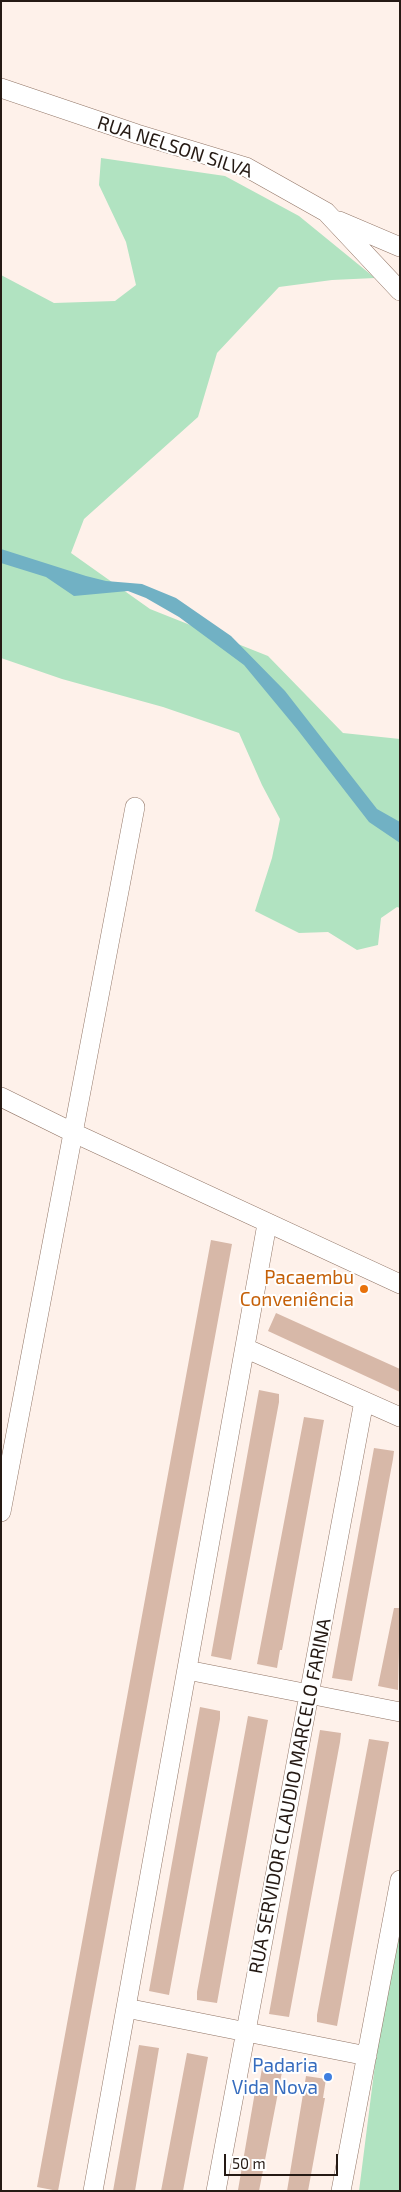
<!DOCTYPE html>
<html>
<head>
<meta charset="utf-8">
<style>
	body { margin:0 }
	#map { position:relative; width:401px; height:2192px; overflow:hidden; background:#fef1ea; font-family:"Exo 2",sans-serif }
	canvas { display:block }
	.frame { position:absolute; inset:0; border:2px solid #251a14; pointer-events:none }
	.scale { position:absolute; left:224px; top:2154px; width:114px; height:22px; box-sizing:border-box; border:2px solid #251a14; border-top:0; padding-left:6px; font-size:15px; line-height:18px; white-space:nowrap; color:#251a14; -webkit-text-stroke:4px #fff; paint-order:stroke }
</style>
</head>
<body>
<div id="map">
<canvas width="401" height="2192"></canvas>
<div class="frame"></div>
<div class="scale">50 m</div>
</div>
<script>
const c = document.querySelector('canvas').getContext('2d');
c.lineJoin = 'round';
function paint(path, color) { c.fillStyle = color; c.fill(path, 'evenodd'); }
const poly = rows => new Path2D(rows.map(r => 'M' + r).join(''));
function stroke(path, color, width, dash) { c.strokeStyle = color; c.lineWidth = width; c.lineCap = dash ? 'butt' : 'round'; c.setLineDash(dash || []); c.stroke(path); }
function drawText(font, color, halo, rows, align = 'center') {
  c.font = font + ' "Exo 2",sans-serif'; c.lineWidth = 4; c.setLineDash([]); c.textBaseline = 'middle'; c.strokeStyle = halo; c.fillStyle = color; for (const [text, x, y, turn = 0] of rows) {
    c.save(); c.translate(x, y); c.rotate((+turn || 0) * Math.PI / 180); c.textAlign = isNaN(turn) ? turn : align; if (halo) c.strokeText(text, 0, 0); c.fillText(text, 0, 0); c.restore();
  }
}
paint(poly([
	[101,158,225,176,299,216,375,278,332,280,279,287,217,353,198,417,84,519,71,553,150,609,268,656,343,733,400,739,400,908,397,907,381,918,378,945,357,950,328,932,299,933,255,911,272,858,280,819,262,785,239,733,163,707,62,679,1,658,1,275,54,303,115,301,136,285,126,242,99,185],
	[395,1906,400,1906,400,2191,359,2191]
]), '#b1e3c1');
paint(poly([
	[1,549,86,576,106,581,142,584,176,598,231,636,285,691,377,809,400,822,400,843,369,822,297,729,244,665,179,617,146,598,128,591,74,596,46,577,1,563]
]), '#71b1c4');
paint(poly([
	[211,1240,232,1244,58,2191,37,2187],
	[276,1313,400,1369,400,1392,268,1331],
	[259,1390,279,1394,279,1402,231,1660,211,1656],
	[304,1417,324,1420,282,1650,280,1650,277,1668,257,1664],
	[374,1448,394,1451,393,1459,352,1681,332,1678],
	[394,1608,400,1608,398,1690,378,1686],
	[200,1707,220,1711,220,1719,169,1995,149,1991],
	[248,1716,268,1720,217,2003,197,2000,197,1992],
	[320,1730,341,1733,340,1742,289,2017,269,2014],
	[369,1739,389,1742,337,2026,317,2022,317,2015],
	[139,2045,159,2048,135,2191,113,2191],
	[187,2053,208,2057,183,2191,161,2191],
	[262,2068,282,2072,259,2191,238,2190,256,2086,259,2086],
	[306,2076,326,2079,323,2098,325,2098,308,2191,287,2191]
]), '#d7b8a8');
const minor = poly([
	[1,88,137,134,246,167,326,212,400,291],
	[339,221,400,247],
	[1,1097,74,1133,400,1284],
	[245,1348,400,1417],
	[1,1512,135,807],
	[187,1670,400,1712],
	[126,2008,367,2056],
	[93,2191,267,1224],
	[216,2191,364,1401],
	[341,2191,400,1880]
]);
stroke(minor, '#917566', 20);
stroke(minor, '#fff', 19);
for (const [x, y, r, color] of [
	[364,1289,5,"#e8710a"],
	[328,2077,5,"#3f7fe0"]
]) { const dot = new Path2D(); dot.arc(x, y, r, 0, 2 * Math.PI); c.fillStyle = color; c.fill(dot); stroke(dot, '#fff', 2); }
drawText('19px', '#251a14', '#fff', [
	["RUA NELSON SILVA",175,147,18],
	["RUA SERVIDOR CLAUDIO MARCELO FARINA",290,1796,-79]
]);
drawText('19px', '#c56008', '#fff', [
	["Pacaembu",354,1278],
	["Conveniência",354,1300]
], 'right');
drawText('19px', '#366cbe', '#fff', [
	["Padaria",318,2066],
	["Vida Nova",318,2088]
], 'right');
</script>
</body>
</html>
